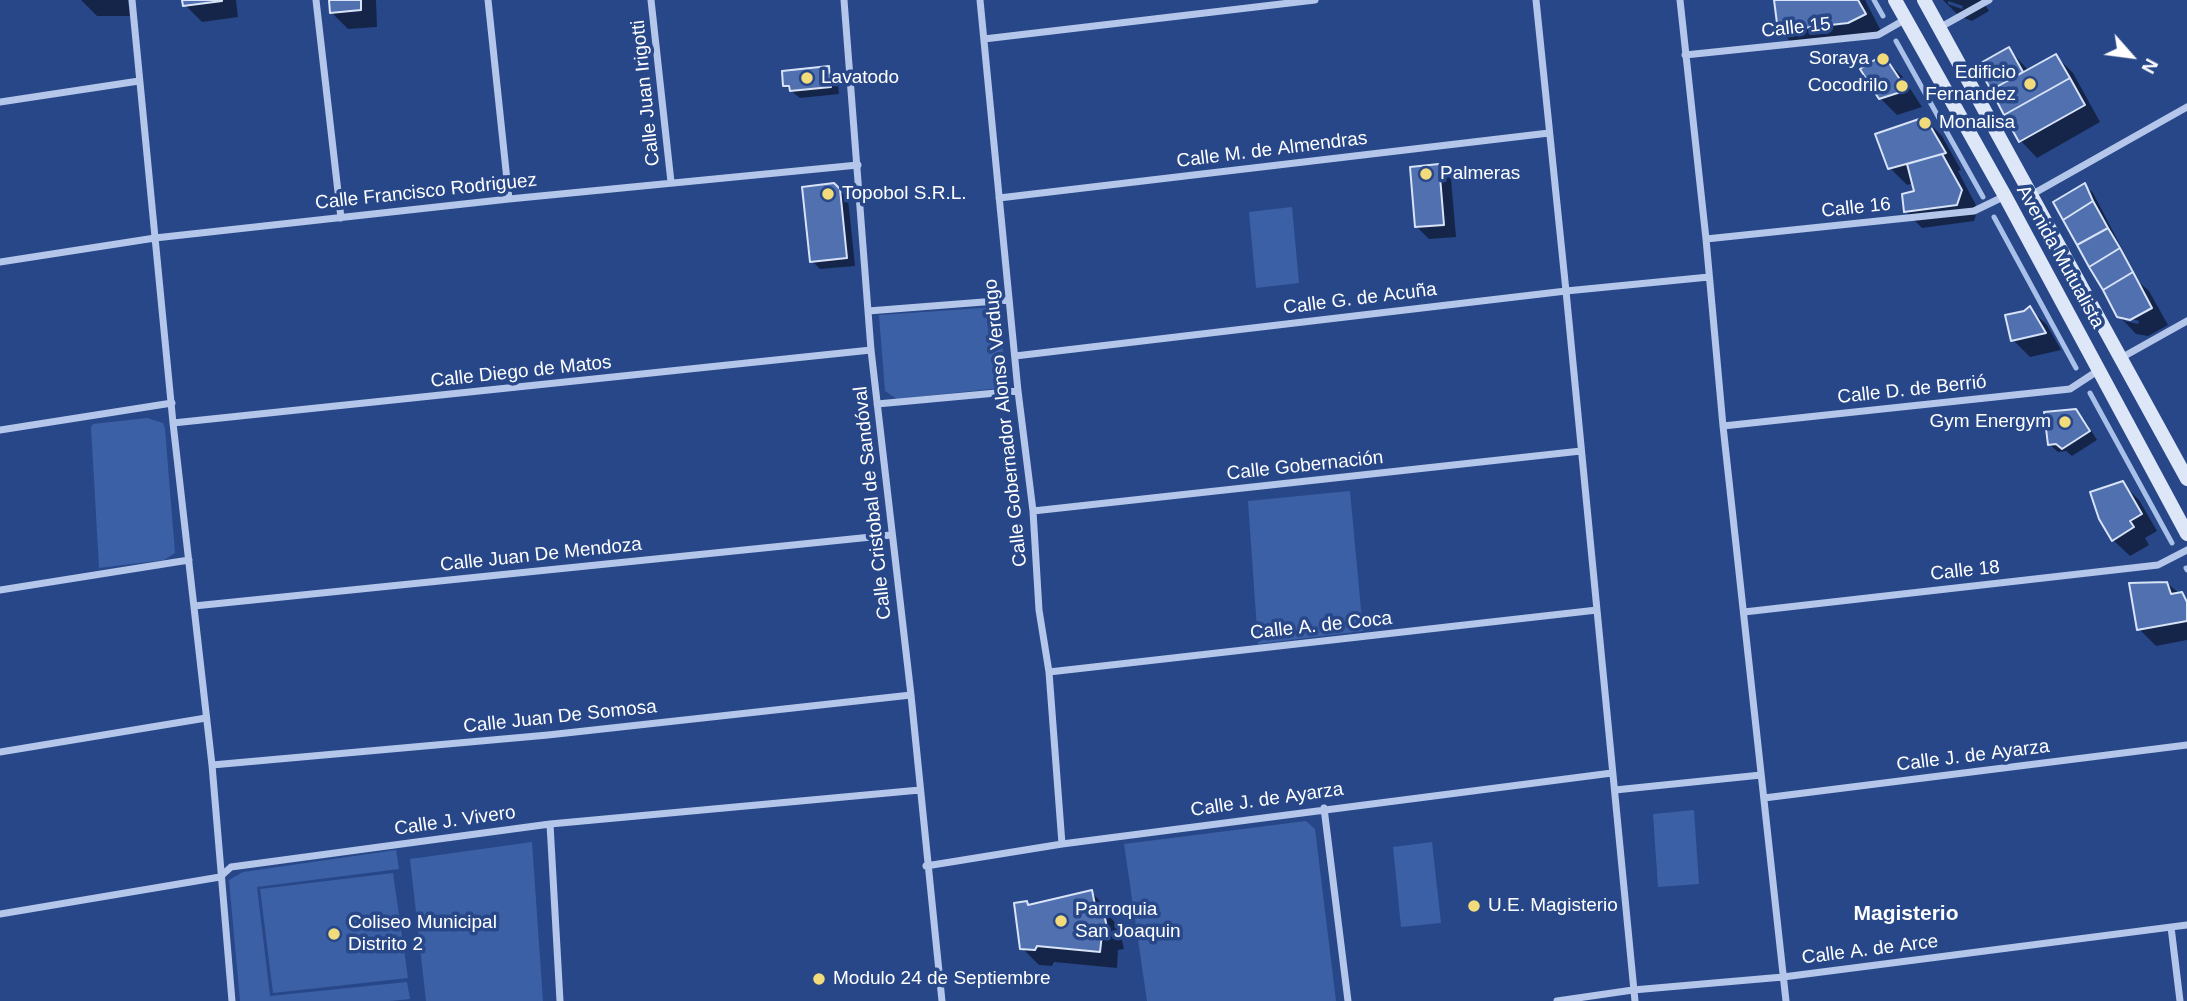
<!DOCTYPE html>
<html>
<head>
<meta charset="utf-8">
<style>
	body { margin:0 }
	#map { position:relative; width:2187px; height:1001px; overflow:hidden; background:#274789; font-family:Helvetica,sans-serif }
	canvas { display:block }
	.north { position:absolute; left:2096px; top:21px; width:70px; height:70px; -webkit-text-stroke:5px #274789; paint-order:stroke; rotate:118deg; font-size:19px; font-weight:700; line-height:28px; text-align:center; color:#fff }
	.north::after { content:''; display:block; margin:auto; width:24px; height:32px; background:#fff; clip-path:polygon(50% 0,100% 100%,50% 72%,0 100%) }
</style>
</head>
<body>
<div id="map">
<canvas width="2187" height="1001"></canvas>
<div class="north">N</div>
</div>
<script>
const c = document.querySelector('canvas').getContext('2d');
c.lineJoin = 'round';
function paint(path, color) { c.fillStyle = color; c.fill(path, 'evenodd'); }
const poly = rows => new Path2D(rows.map(r => 'M' + r).join(''));
function stroke(path, color, width, dash) { c.strokeStyle = color; c.lineWidth = width; c.lineCap = dash ? 'butt' : 'round'; c.setLineDash(dash || []); c.stroke(path); }
function drawText(font, color, halo, rows, align = 'center') {
  c.font = font + ' Helvetica,sans-serif'; c.lineWidth = 7; c.setLineDash([]); c.textBaseline = 'middle'; c.strokeStyle = halo; c.fillStyle = color; for (const [text, x, y, turn = 0] of rows) {
    c.save(); c.translate(x, y); c.rotate((+turn || 0) * Math.PI / 180); c.textAlign = isNaN(turn) ? turn : align; if (halo) c.strokeText(text, 0, 0); c.fillText(text, 0, 0); c.restore();
  }
}
paint(poly([
	[1292,207,1299,283,1256,288,1249,212],
	[998,307,1006,377,1000,388,897,399,885,391,879,315],
	[147,418,163,423,165,429,175,553,164,560,99,568,91,427,93,424],
	[1350,491,1363,631,1258,644,1248,501],
	[1694,810,1699,884,1658,887,1653,814],
	[1306,821,1315,829,1336,1001,1147,1001,1124,844],
	[532,842,543,1001,426,1001,410,859],
	[1432,842,1441,923,1401,927,1393,847],
	[396,850,399,869,257,887,270,996,407,982,410,999,390,1001,240,1001,229,880,243,872],
	[393,873,408,978,273,993,260,889]
]), '#3c60a5');
paint(poly([
	[81,0,128,0,130,16,97,16],
	[184,0,236,0,238,17,202,22,185,5],
	[330,0,376,0,377,27,348,29,331,12],
	[1776,0,1865,0,1881,31,1866,39,1796,47,1779,30],
	[1943,0,1982,0,1989,11,1972,21,1959,16],
	[1948,1,1963,6,1962,9,1948,4],
	[2009,49,2029,71,2056,56,2073,73,2100,122,2037,158,2021,141,1979,66],
	[1884,59,1902,76,1922,107,1897,115,1880,98],
	[829,68,837,76,839,94,800,98,785,86],
	[1925,119,1942,136,1961,170,1958,171,1978,209,1974,221,1922,228,1905,211,1916,193,1914,183,1907,185,1890,168],
	[1438,166,1451,179,1456,237,1429,239,1416,226],
	[833,185,848,199,855,266,820,269,812,261],
	[2085,185,2093,193,2140,283,2149,291,2168,325,2148,336,2136,334,2119,316],
	[2125,317,2139,321,2138,324,2125,321],
	[2030,309,2047,325,2061,350,2030,357,2013,340,2025,312],
	[2076,411,2084,419,2097,440,2072,456,2066,451,2058,452,2049,444],
	[2122,483,2139,500,2157,531,2145,538,2149,545,2130,556,2113,540],
	[2167,583,2187,600,2187,640,2156,646,2139,629],
	[1091,892,1108,909,1110,917,1119,927,1124,949,1118,950,1117,968,1054,962,1052,966,1039,965,1022,948,1026,903,1030,906]
]), '#0007');
stroke(poly([
	[1874,0,1883,16],
	[1896,41,1983,197],
	[1994,217,2076,368],
	[2090,393,2172,543],
	[2186,568,2187,570]
]), '#a9c0e9', 5);
const building = poly([
	[182,0,222,0,222,1,183,6,182,0],
	[329,0,361,0,361,10,330,13,329,0],
	[1774,0,1858,0,1866,14,1848,23,1778,31,1774,0],
	[2009,47,2023,72,1991,90,1977,65,2009,47],
	[2056,54,2070,78,2004,115,1991,90,2056,54],
	[1881,56,1885,57,1907,90,1879,99,1860,69,1881,56],
	[829,66,831,87,790,91,789,86,783,86,782,71,829,66],
	[2070,78,2085,105,2019,142,2004,115,2070,78],
	[1925,117,1946,153,1888,169,1875,134,1925,117],
	[1942,154,1962,190,1957,205,1904,212,1902,194,1914,191,1907,164,1942,154],
	[1439,164,1444,225,1415,227,1410,167,1439,164],
	[834,183,840,189,847,258,810,262,802,187,834,183],
	[2085,183,2093,201,2063,220,2053,202,2085,183],
	[2093,201,2108,228,2077,245,2063,220,2093,201],
	[2108,228,2120,248,2089,267,2077,245,2108,228],
	[2120,248,2133,272,2103,290,2089,267,2120,248],
	[2133,272,2152,308,2130,320,2117,317,2103,290,2133,272],
	[2030,306,2046,333,2011,341,2005,315,2024,311,2030,306],
	[2076,409,2090,431,2062,449,2056,444,2048,445,2044,412,2076,409],
	[2123,481,2142,514,2130,521,2134,527,2112,541,2099,519,2090,492,2123,481],
	[2167,582,2171,594,2182,592,2187,602,2187,621,2137,630,2129,583,2167,582],
	[1092,890,1096,910,1103,908,1108,933,1102,934,1100,952,1037,946,1035,950,1020,949,1014,903,1027,901,1028,905,1092,890]
]);
paint(building, '#5070b0');
stroke(building, '#d8e3f7', 2);
stroke(poly([
	[132,0,173,423,212,765,232,1001],
	[316,0,341,218],
	[488,0,509,199],
	[651,0,671,182],
	[844,0,871,350,911,695,942,1001],
	[980,0,1018,391,1033,511,1039,610,1049,672,1062,844],
	[1536,0,1566,291,1635,1001],
	[1680,0,1706,239,1723,426,1786,1001],
	[1939,28,1989,0],
	[984,39,1315,0],
	[1685,55,1878,35,1906,19],
	[0,102,139,81],
	[2031,195,2187,107],
	[999,198,1549,133],
	[1706,239,1974,211,2005,196],
	[0,262,155,238,509,199,858,165],
	[868,311,1009,300],
	[1015,356,1566,291,1709,277],
	[2121,358,2187,321],
	[877,404,1018,391],
	[173,423,871,350],
	[1723,426,2070,389,2099,370],
	[0,430,172,403],
	[1033,511,1581,451],
	[0,590,189,560],
	[194,606,891,535],
	[1744,612,2158,565,2187,550],
	[1049,672,1597,610],
	[0,752,206,718],
	[212,765,548,735,911,695],
	[1615,790,1761,775],
	[1764,798,2187,745],
	[1324,808,1348,1001],
	[550,824,560,1001],
	[926,866,1062,844,1612,773],
	[0,914,220,877,231,867,550,824,920,790],
	[2171,927,2180,1001],
	[1557,1001,1633,990,1783,977,2187,925]
]), '#b4c6e9', 7);
stroke(poly([
	[1895,0,2005,196,2187,534],
	[1924,0,2187,479]
]), '#dee7f8', 14);
for (const [x, y, r, color] of [
	[1883,59,7,"#f1db7a"],
	[807,78,7,"#f1db7a"],
	[2030,84,7,"#f1db7a"],
	[1902,86,7,"#f1db7a"],
	[1925,123,7,"#f1db7a"],
	[1426,174,7,"#f1db7a"],
	[828,194,7,"#f1db7a"],
	[2065,422,7,"#f1db7a"],
	[1474,906,7,"#f1db7a"],
	[1061,921,7,"#f1db7a"],
	[334,934,7,"#f1db7a"],
	[819,979,7,"#f1db7a"]
]) { const dot = new Path2D(); dot.arc(x, y, r, 0, 2 * Math.PI); c.fillStyle = color; c.fill(dot); stroke(dot, '#274789', 2.5); }
drawText('19px', '#fff', '#274789', [
	["Calle 15",1796,28,-6],
	["Calle Juan Irigotti",646,93,-96],
	["Calle M. de Almendras",1272,150,-7],
	["Calle Francisco Rodriguez",426,192,-6],
	["Calle 16",1856,208,-6],
	["Avenida Mutualista",2060,257,61],
	["Calle G. de Acuña",1360,299,-7],
	["Calle Diego de Matos",521,372,-6],
	["Calle D. de Berrió",1912,390,-6],
	["Calle Gobernador Alonso Verdugo",1006,423,-96],
	["Calle Gobernación",1305,466,-6],
	["Calle Cristobal de Sandóval",873,503,-96],
	["Calle Juan De Mendoza",541,555,-6],
	["Calle 18",1965,571,-6],
	["Calle A. de Coca",1321,626,-6],
	["Calle Juan De Somosa",560,717,-6],
	["Calle J. de Ayarza",1973,756,-7],
	["Calle J. de Ayarza",1267,800,-8],
	["Calle J. Vivero",455,821,-8],
	["Calle A. de Arce",1870,950,-7]
]);
drawText('19px', '#fff', '#274789', [
	["Soraya",1869,59,"right"],
	["Edificio",2016,73,"right"],
	["Fernandez",2016,95,"right"],
	["Lavatodo",821,78],
	["Cocodrilo",1888,86,"right"],
	["Monalisa",1939,123],
	["Palmeras",1440,174],
	["Topobol S.R.L.",842,194],
	["Gym Energym",2051,422,"right"],
	["U.E. Magisterio",1488,906],
	["Parroquia",1075,910],
	["San Joaquin",1075,932],
	["Coliseo Municipal",348,923],
	["Distrito 2",348,945],
	["Modulo 24 de Septiembre",833,979]
], 'left');
drawText('bold 21px', '#fff', '#274789', [
	["Magisterio",1906,914]
]);
</script>
</body>
</html>
